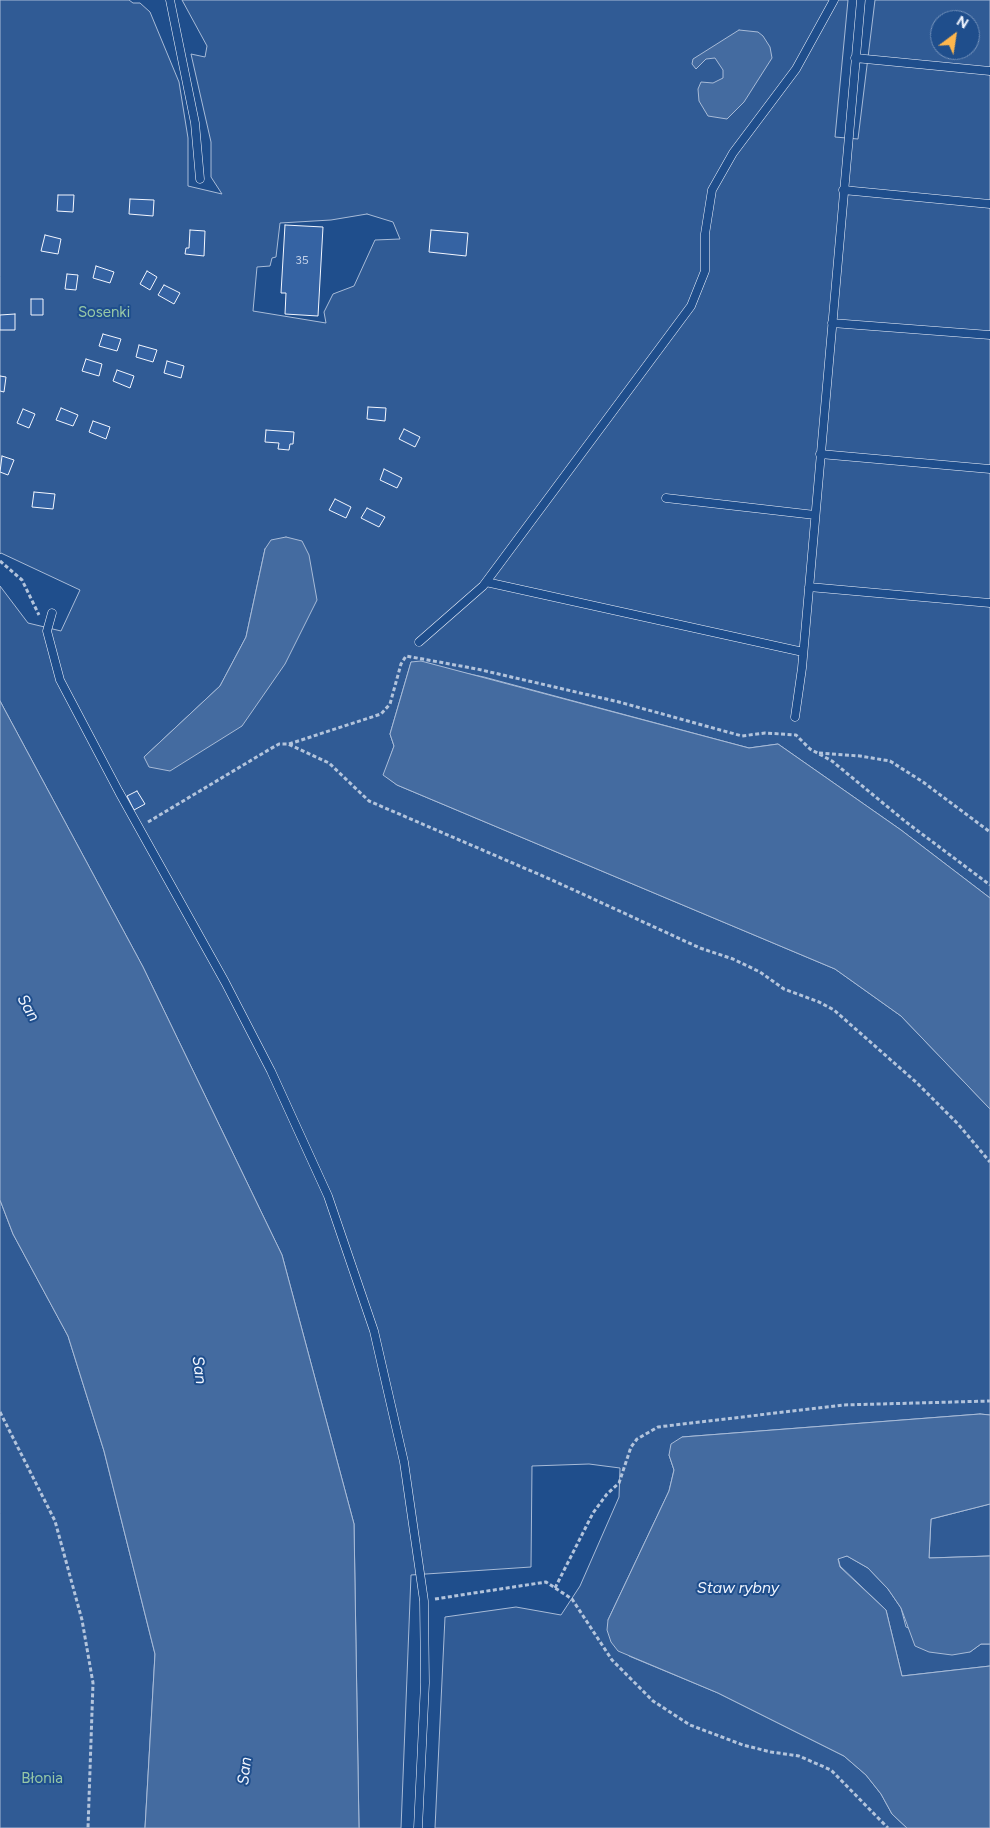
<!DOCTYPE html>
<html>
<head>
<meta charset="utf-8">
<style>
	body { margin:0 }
	#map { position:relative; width:990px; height:1828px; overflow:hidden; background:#1f4e8c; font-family:Figtree,sans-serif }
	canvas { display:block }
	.north { position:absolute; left:930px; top:10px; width:50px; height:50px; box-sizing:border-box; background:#1f4e8c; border:1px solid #7391ba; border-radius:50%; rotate:31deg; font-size:14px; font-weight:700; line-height:20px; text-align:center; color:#f2f6ff }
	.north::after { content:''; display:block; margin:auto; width:18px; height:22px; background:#ffb74d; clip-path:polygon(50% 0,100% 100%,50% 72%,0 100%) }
</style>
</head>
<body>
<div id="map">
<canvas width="990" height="1828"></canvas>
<div class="north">N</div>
</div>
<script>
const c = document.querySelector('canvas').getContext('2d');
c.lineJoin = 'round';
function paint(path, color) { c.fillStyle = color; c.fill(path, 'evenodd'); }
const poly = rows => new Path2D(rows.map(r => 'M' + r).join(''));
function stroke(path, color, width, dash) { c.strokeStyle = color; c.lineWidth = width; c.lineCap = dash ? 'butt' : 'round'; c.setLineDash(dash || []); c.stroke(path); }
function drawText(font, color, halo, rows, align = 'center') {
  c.font = font + ' Figtree,sans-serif'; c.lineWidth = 4; c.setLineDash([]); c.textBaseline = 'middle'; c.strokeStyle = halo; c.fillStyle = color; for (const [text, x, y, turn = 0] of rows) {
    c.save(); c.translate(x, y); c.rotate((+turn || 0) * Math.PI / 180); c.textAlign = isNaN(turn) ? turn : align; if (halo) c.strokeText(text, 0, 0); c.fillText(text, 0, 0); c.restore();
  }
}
const built = poly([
	[0,0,129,0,133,3,140,3,150,12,179,82,188,138,188,186,222,194,211,177,211,142,191,54,205,57,207,46,182,0,848,0,835,137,858,139,875,0,990,0,990,898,901,830,778,744,749,748,484,677,411,662,390,734,394,746,384,775,397,785,835,969,901,1016,990,1109,990,1415,980,1414,682,1437,669,1455,674,1470,669,1491,608,1620,629,1656,718,1693,844,1756,866,1775,881,1794,892,1814,907,1828,435,1828,445,1617,516,1607,561,1615,580,1586,619,1497,620,1468,589,1464,532,1466,531,1567,411,1575,401,1828,359,1828,354,1524,282,1255,143,967,0,701,0,586,28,623,61,631,80,590,1,553,0,554,0,0],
	[940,20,970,20,970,50,940,50,940,20],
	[367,214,393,222,400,239,375,240,354,286,333,294,324,312,326,323,253,311,257,267,270,266,272,258,276,257,280,223,331,220,367,214],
	[265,549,242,726,144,757,220,686,246,637,265,549],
	[0,1200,13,1234,68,1336,104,1451,155,1654,145,1828,0,1828,0,1200],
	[990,1504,990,1556,929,1558,931,1519,990,1504],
	[847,1556,868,1568,888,1589,901,1608,906,1627,970,1652,981,1644,990,1644,990,1666,902,1676,886,1610,840,1566,838,1558,847,1556]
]);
paint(built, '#305b95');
stroke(built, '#a8bbd7', 1);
const water = poly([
	[739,30,758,32,763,36,770,47,772,58,744,102,727,119,708,116,699,101,698,89,701,82,713,83,723,78,723,70,715,58,706,59,696,69,692,64,693,59,739,30],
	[286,537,302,541,309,555,317,600,285,664,242,726,170,771,149,767,144,757,220,686,246,637,265,549,271,540,286,537],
	[421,661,749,748,778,744,901,830,990,898,990,1109,901,1016,835,969,397,785,383,775,394,746,390,734,411,662,421,661],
	[0,701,143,967,282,1255,354,1524,359,1828,145,1828,155,1654,104,1451,68,1336,13,1234,0,1200,0,701],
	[980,1414,990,1415,990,1504,931,1519,929,1558,990,1556,990,1644,981,1644,970,1652,952,1655,929,1652,915,1646,901,1608,888,1589,868,1568,847,1556,838,1559,840,1567,886,1610,902,1676,990,1666,990,1828,907,1828,892,1814,881,1794,866,1775,844,1756,718,1693,618,1651,611,1642,607,1630,608,1620,669,1491,674,1470,669,1455,671,1444,682,1437,980,1414]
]);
paint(water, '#446ba0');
stroke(water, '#a8bbd7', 1);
const building = poly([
	[58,195,74,195,73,212,57,211,58,195],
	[130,199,154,200,153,216,129,214,130,199],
	[285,225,323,227,318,316,285,314,286,293,281,293,285,225],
	[190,230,205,231,204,256,185,254,186,248,189,248,190,230],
	[431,230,468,233,466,256,429,252,431,230],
	[45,235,61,239,58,254,41,251,45,235],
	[96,266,114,272,110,283,93,278,96,266],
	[147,271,157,277,150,290,140,284,147,271],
	[67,274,78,275,76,290,65,289,67,274],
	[164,285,180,293,174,304,158,295,164,285],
	[31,299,43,299,43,315,31,315,31,299],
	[15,314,15,330,0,330,0,315,15,314],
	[103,334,121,339,117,351,99,346,103,334],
	[139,345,157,350,153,362,136,357,139,345],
	[86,359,102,364,99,376,82,371,86,359],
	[167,361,184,366,181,378,164,373,167,361],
	[117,370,134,376,130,388,113,381,117,370],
	[0,376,6,377,4,392,0,391,0,376],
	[368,407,386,408,385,421,367,419,368,407],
	[61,408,78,415,73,426,56,420,61,408],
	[23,409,35,414,29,428,17,423,23,409],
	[93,421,110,427,106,439,89,432,93,421],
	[404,429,420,437,415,447,399,439,404,429],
	[266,430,294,432,293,444,290,444,289,450,278,449,279,443,265,442,266,430],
	[2,456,14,460,8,475,0,472,2,456],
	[384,469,402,478,397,488,380,480,384,469],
	[34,492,55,494,53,509,32,507,34,492],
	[335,499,351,507,346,518,329,510,335,499],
	[367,508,385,517,379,527,361,518,367,508],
	[137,791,145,804,134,810,127,796,137,791]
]);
paint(building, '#3563a3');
stroke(building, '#f2f6ff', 1);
const lane = poly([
	[170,0,195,123,200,179],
	[855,58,990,71],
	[843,190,990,204],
	[832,323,990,335],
	[820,454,990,469],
	[666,498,815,515],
	[486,582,803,652],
	[809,587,990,603],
	[52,613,47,631,60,680,119,792,225,982,271,1071,328,1196,374,1331,404,1462,424,1601,425,1683,418,1828],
	[419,642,483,586,691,306,705,271,705,234,712,190,733,153,796,69,834,0],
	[795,717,802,668,861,0]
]);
stroke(lane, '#f2f6ff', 9);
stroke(poly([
	[0,561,22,580,39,615],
	[289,744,381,714,390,704,401,664,406,656,477,669,619,702,742,736,765,733,796,735,810,749,832,761,906,822,990,885],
	[819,753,860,756,890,761,923,782,990,832],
	[148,822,270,749,279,744,288,744,329,763,369,801,552,880,700,948,733,959,760,972,784,989,819,1002,834,1010,917,1083,958,1124,990,1162],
	[0,1412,55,1521,82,1620,93,1683,88,1828],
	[555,1588,593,1513,607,1494,619,1483,631,1447,637,1439,658,1427,843,1405,990,1401],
	[435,1599,546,1582,572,1599,612,1660,653,1701,690,1725,743,1745,771,1752,799,1756,831,1770,888,1828]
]), '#b3c4dc', 3, [4, 2.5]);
stroke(lane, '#1f4e8c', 8);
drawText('12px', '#c3d1e8', null, [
	["35",302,260]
]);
drawText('15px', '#97c8a6', '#1f4e8c', [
	["Sosenki",104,313],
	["Błonia",42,1779]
]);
drawText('italic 16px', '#f2f6ff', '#1f4e8c', [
	["San",28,1008,60],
	["San",199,1370,82],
	["Staw rybny",738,1588],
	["San",245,1771,-83]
]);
</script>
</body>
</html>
